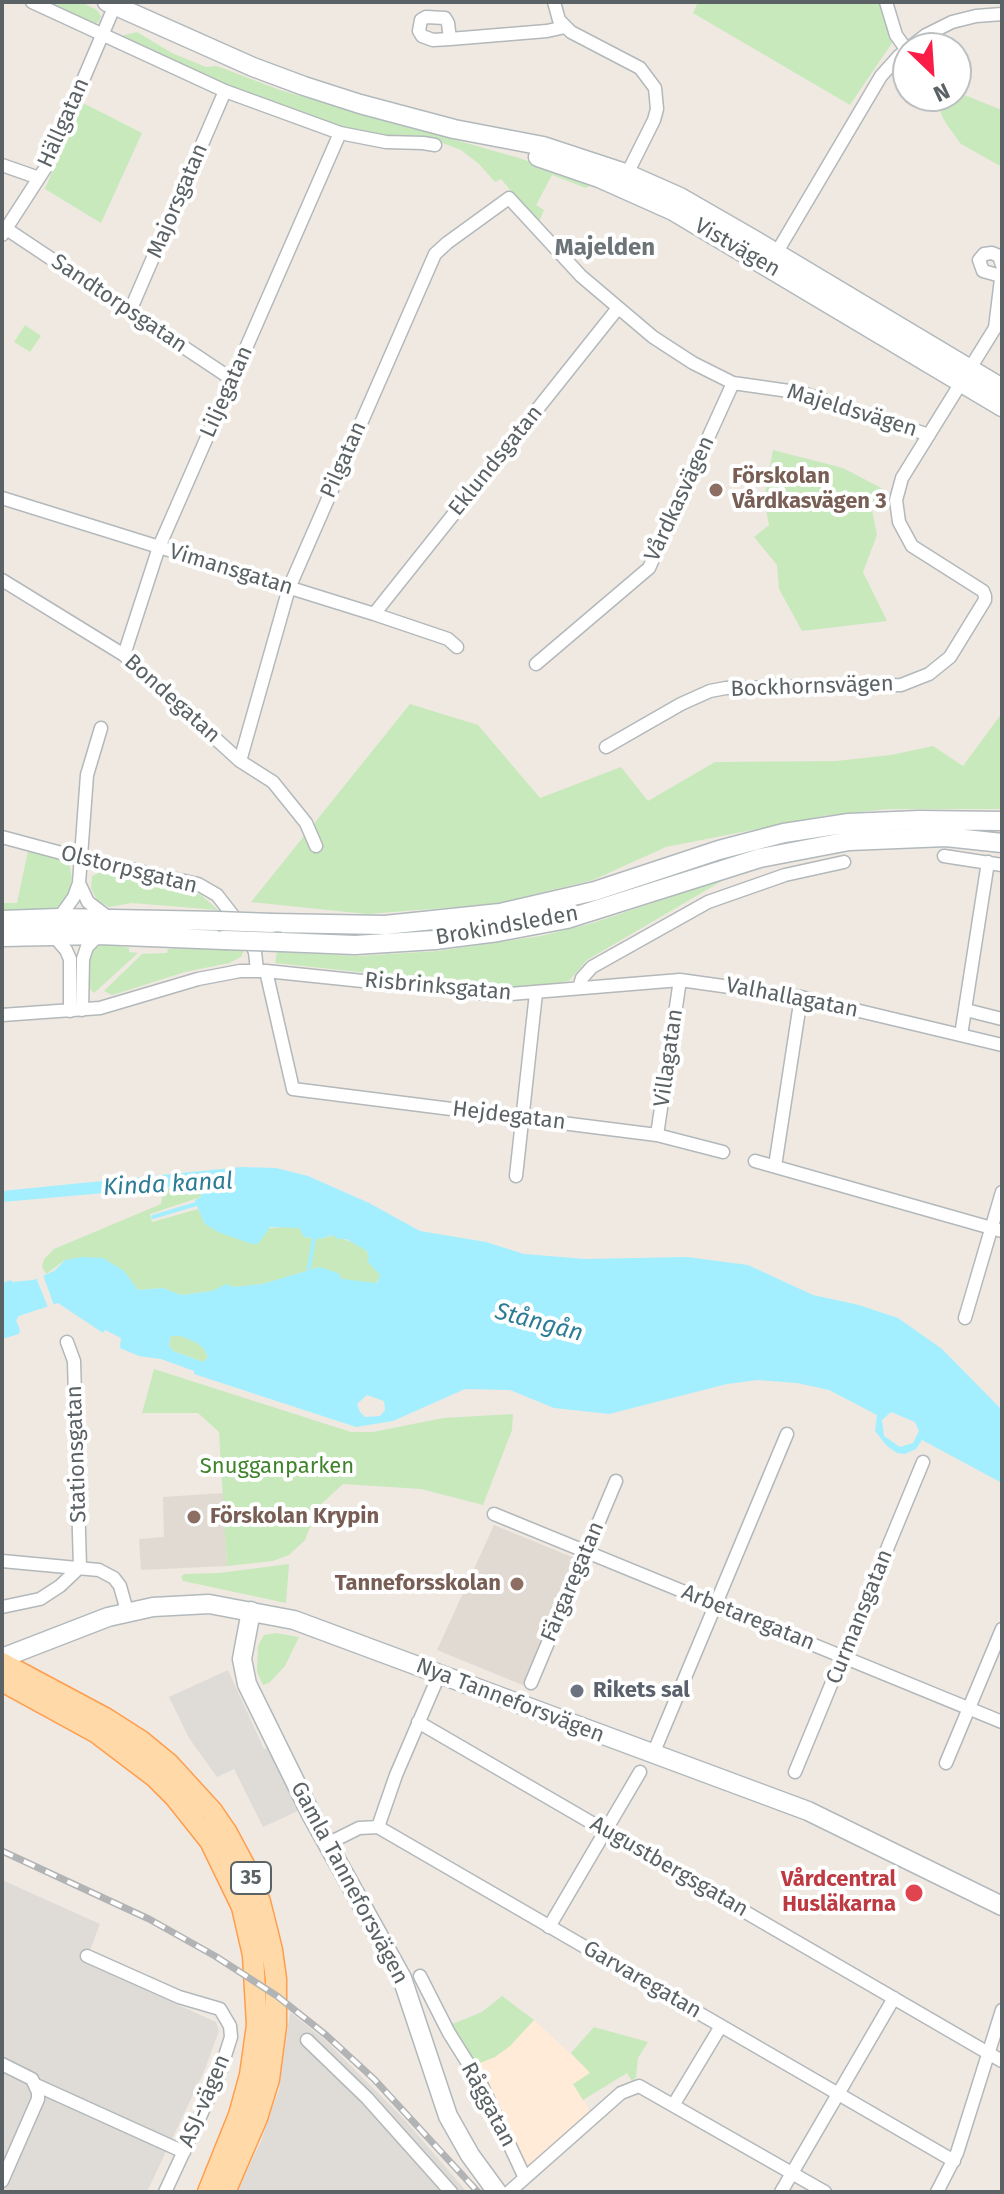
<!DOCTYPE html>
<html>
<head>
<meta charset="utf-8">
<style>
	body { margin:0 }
	#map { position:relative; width:1004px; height:2194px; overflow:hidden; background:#efe9e2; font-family:"Fira Sans",sans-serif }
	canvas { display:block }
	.frame { position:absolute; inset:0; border:4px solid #5b6265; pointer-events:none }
	.north { position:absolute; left:892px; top:32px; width:80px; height:80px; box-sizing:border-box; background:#fff; border:2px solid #bdc0c1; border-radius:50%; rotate:155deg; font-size:22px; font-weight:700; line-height:32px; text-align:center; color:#5b6265 }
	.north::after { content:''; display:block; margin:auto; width:28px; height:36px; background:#fa1d46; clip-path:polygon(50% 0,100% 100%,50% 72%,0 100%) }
</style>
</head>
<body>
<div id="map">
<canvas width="1004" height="2194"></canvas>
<div class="frame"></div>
<div class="north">N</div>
</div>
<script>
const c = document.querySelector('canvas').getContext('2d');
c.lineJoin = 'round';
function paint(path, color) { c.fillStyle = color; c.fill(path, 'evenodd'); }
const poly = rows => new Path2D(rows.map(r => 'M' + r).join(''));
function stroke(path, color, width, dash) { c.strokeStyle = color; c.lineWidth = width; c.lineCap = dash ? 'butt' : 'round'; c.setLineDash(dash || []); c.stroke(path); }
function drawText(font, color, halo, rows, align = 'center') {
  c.font = font + ' "Fira Sans",sans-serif'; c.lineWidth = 8; c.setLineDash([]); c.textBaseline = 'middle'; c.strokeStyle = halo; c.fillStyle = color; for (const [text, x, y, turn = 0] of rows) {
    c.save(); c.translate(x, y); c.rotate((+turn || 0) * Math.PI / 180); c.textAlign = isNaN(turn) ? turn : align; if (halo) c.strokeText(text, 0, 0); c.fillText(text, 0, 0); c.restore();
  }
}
paint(poly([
	[534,2020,591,2073,574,2084,592,2115,527,2169,475,2065,495,2057,510,2046]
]), '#ffebd8');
paint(poly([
	[228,1670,264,1749,270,1747,300,1810,263,1827,234,1769,217,1777,189,1738,169,1697],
	[2,1880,100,1924,85,1963,216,2022,219,2031,205,2069,147,2192,2,2192],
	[290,2012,326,2041,404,2119,467,2192,237,2192,261,2141,279,2089]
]), '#dfdbd7');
paint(poly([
	[223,1493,227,1566,141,1570,139,1539,164,1537,163,1497],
	[494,1525,577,1559,525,1686,437,1650]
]), '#e1dad3');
paint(poly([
	[40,2,81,2,97,10,101,16,99,22,90,25],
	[698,2,881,2,894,40,850,105,693,13],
	[137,32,172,53,206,67,217,66,280,90,519,158,593,184,586,188,552,175,536,205,544,210,538,224,501,179,495,182,479,164,461,150,432,139,358,133,222,84,121,36],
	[957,92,1002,110,1002,167,961,144,947,125,941,114,942,106,945,100,956,96],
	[81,102,142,133,101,223,45,189],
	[25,325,41,336,30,352,14,342],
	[773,450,843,468,885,490,871,505,877,535,863,572,887,621,802,631,779,589,777,565,754,537,769,525,764,499],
	[410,704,478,725,540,798,621,767,648,801,715,762,836,761,891,755,933,746,963,766,1002,713,1002,809,888,809,823,816,666,847,593,880,495,904,367,914,251,902],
	[28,851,69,862,72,879,68,893,62,904,50,911,2,913,2,903,17,903],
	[101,872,183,888,201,895,218,910,132,903,109,907,97,900,91,888,92,876],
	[727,878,587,960,569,981,526,988,470,984,275,963,277,952,358,956,438,951,541,936,593,923],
	[103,943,129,948,129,952,138,953,94,993,88,987,88,954],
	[191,948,244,950,241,957,229,963,185,972,119,993,112,995,104,991,142,954,167,953,168,949],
	[201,1187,203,1188,201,1197,150,1214,152,1222,198,1209,205,1224,218,1232,286,1227,300,1228,304,1237,320,1239,333,1235,364,1247,381,1275,380,1278,376,1283,359,1282,342,1279,320,1267,262,1284,233,1287,227,1285,212,1291,181,1295,163,1288,138,1290,124,1271,89,1257,65,1260,46,1274,42,1267,44,1259,54,1249,161,1204,164,1188],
	[171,1336,181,1336,197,1343,204,1349,208,1357,203,1362,173,1351,169,1345],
	[154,1369,351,1432,373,1432,443,1418,513,1414,512,1430,483,1505,421,1489,343,1484,318,1507,305,1540,289,1555,273,1561,227,1566,219,1432,198,1413,142,1413],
	[289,1564,286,1603,183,1581,181,1577,184,1574,219,1573],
	[276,1633,299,1637,285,1666,269,1683,263,1685,257,1672,258,1646,264,1635],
	[502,1996,534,2020,510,2046,495,2057,475,2065,450,2025,482,2012],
	[594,2027,648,2042,638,2058,636,2077,632,2081,627,2073,583,2100,573,2084,590,2073,571,2053]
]), '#c8e9bc');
paint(poly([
	[242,1167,276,1168,308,1176,369,1203,420,1231,486,1242,524,1254,586,1259,687,1257,748,1265,813,1295,859,1305,898,1318,942,1349,1002,1410,1002,1483,922,1440,916,1449,905,1454,897,1453,887,1446,875,1431,877,1415,829,1390,797,1383,757,1380,727,1384,609,1414,554,1408,510,1390,465,1389,393,1421,356,1427,194,1374,194,1371,161,1359,139,1356,120,1348,121,1338,105,1330,103,1333,58,1303,19,1316,16,1320,20,1330,19,1334,2,1339,2,1283,11,1280,12,1282,33,1280,54,1271,65,1260,82,1257,103,1258,124,1271,138,1290,163,1288,181,1295,212,1291,227,1284,233,1287,262,1284,320,1267,338,1273,342,1279,377,1283,380,1275,367,1261,369,1258,367,1251,346,1239,338,1239,332,1235,320,1239,304,1237,299,1228,270,1227,258,1244,252,1244,218,1232,205,1224,196,1204,195,1200,201,1197,203,1189,201,1187,173,1187,2,1202,2,1191],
	[171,1336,181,1336,197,1343,204,1349,208,1357,203,1362,173,1351,169,1345],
	[367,1395,384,1401,385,1410,380,1416,365,1417,360,1412,357,1404],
	[891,1412,915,1422,919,1431,913,1443,900,1447,884,1436,882,1420]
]), '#a3efff');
paint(poly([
	[42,1272,55,1308,49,1310,35,1275]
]), '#efe9e2');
stroke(poly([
	[153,1217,196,1204],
	[309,1269,314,1238]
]), '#a3efff', 4);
const street = poly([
	[32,2,225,91,340,133,386,142,423,143,435,145],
	[554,2,559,20,571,32,640,68,655,88,657,109,654,120,625,178],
	[886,2,896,35,906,49],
	[450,39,448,23,445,18,426,17,421,20,419,31,422,36,433,40,450,39,547,31,565,27],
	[2,165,39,178],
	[5,228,233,380],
	[2,235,46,167,115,5],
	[774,257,881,76,899,56,926,35,952,22,976,16,1002,14],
	[1001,276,983,271,979,260,984,254,992,253,999,256,1002,265],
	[130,311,225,91],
	[2,498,374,614,448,639,457,647],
	[2,580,124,655,240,761,273,782,306,823,316,846],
	[374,614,618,308],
	[124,655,159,547,340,133],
	[536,664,649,568,733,383],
	[606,747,681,704,710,691,726,688,901,685,929,674,950,657,985,600,985,596,983,591,912,546,899,522,896,500,902,478,995,328,1002,271],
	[240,761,289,588,435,254,447,243,509,198,581,276,653,337,693,363,733,383,803,393,929,435],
	[2,837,80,858,198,884,217,895,245,931,255,952,257,970],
	[944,856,1002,865],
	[79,883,88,902,109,918],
	[59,918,74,897,79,883,87,775,101,728],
	[54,936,66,950,70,959,70,1011],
	[266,971,293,1089,657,1135,723,1152],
	[579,988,582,978,592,967,708,902,785,875,844,862],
	[82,1010,83,959,87,947,99,935],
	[966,1010,1002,1019],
	[2,1015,100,1008,198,979,240,971,266,971,498,995,680,980,801,997,1002,1045],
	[961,1035,988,862],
	[657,1135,680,980],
	[755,1161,1002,1231],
	[775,1166,801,997],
	[516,1176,536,993],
	[965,1318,1002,1192],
	[494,1514,1002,1722],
	[2,1561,99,1570,114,1578,120,1586,127,1611],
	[2,1607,40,1599,60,1586,80,1567,74,1361,67,1342],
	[531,1683,616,1481],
	[418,1722,1002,2061],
	[653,1754,787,1434],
	[946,1763,1002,1629],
	[795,1772,923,1462],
	[378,1827,396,1775,439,1675],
	[327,1844,359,1828,378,1827,954,2161],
	[549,1927,640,1772],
	[87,1956,179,1997,220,2009,230,2026,231,2037,218,2078,165,2192],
	[420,1976,449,2033,481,2084,525,2178],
	[307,2040,367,2098,451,2192],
	[2,2064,32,2079,38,2092,38,2099,2,2181],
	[36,2085,184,2152],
	[674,2104,721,2026],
	[509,2192,621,2093,639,2086,825,2192],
	[781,2192,894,1998],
	[937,2192,957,2153,1002,2010]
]);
const secondary = poly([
	[107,2,253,67,304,86,360,104,454,129,543,146,628,174,680,197,753,239,1002,388],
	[538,157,599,178,673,211,1002,407],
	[2,920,59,918,218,921],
	[272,923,385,925,500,913,595,891,719,850,784,833,849,823,919,820,1002,821],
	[2,937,99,935,224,940],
	[281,942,355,945,435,940,498,932,567,919,760,858,849,841,946,837,1002,843],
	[251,1611,242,1659,247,1684,312,1816,402,1978,448,2116,470,2155,497,2192],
	[2,1658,108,1617,153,1607,209,1604,294,1620,808,1811,1002,1906]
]);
const primary = poly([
	[2,1663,105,1718,141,1741,169,1764,212,1811,227,1833,250,1876,260,1902,272,1950,276,1979,276,2026,269,2079,257,2118,225,2192],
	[2,1681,97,1733,155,1777,175,1797,210,1841,242,1907,253,1955,257,2025,250,2075,239,2115,208,2192]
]);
stroke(street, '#b3b8bb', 15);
stroke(secondary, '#b2b9bc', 21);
stroke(primary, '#ff9d4c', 23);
stroke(street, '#fff', 12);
stroke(secondary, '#fff', 18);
stroke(primary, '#ffdaa8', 20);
const rail = poly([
	[2,1851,149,1919,215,1956,277,1996,326,2035,374,2079,478,2192]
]);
stroke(rail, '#b2b3b4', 7);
stroke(rail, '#fff', 4, [12]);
const secondaryBridge = poly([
	[218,921,272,923],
	[224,940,281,942]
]);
stroke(secondaryBridge, '#b2b9bc', 21, []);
stroke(secondaryBridge, '#fff', 18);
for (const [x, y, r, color] of [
	[716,490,8,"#8d6e63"],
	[194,1517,8,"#8d6e63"],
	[517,1584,8,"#8d6e63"],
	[577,1691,8,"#6b7280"],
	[914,1893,10,"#e0444e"]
]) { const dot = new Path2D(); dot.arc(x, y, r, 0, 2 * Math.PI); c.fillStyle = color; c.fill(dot); stroke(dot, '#fff', 3); }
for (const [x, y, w] of [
	[251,1878,40]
]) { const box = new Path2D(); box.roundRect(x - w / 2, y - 16, w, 32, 6); c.fillStyle = '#fff'; c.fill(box); stroke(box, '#5b6265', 2); }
drawText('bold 20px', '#5b6265', null, [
	["35",251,1878]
]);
drawText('22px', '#5b6265', '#fff', [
	["Hällgatan",64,123,-66],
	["Majorsgatan",178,201,-67],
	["Vistvägen",737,248,30],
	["Sandtorpsgatan",119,304,34],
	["Liljegatan",227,392,-66],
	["Majeldsvägen",852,411,17],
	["Pilgatan",344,460,-66],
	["Eklundsgatan",496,461,-51],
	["Vårdkasvägen",680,499,-65],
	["Vimansgatan",231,570,17],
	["Bockhornsvägen",812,687,-2],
	["Bondegatan",172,699,42],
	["Olstorpsgatan",129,870,14],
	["Brokindsleden",507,926,-10],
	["Risbrinksgatan",438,987,5],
	["Valhallagatan",792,998,11],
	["Villagatan",669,1058,-82],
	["Hejdegatan",509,1116,7],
	["Stationsgatan",77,1454,-92],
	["Färgaregatan",573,1582,-67],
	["Curmansgatan",860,1617,-68],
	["Arbetaregatan",748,1618,22],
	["Nya Tanneforsvägen",510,1701,21],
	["Augustbergsgatan",669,1867,30],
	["Gamla Tanneforsvägen",349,1883,62],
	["Garvaregatan",642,1980,30],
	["ASJ-vägen",205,2101,-67],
	["Råggatan",488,2105,62]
]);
drawText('bold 22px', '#785e54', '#fff', [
	["Förskolan",732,477],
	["Vårdkasvägen 3",732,502],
	["Förskolan Krypin",210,1517],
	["Tanneforsskolan",501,1584,"right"]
], 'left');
drawText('22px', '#3f832b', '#fff', [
	["Snugganparken",277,1467]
]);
drawText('bold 22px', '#5b616d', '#fff', [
	["Rikets sal",593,1691]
], 'left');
drawText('bold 22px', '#be3a42', '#fff', [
	["Vårdcentral",896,1880],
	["Husläkarna",896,1905]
], 'right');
drawText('bold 24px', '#6c7477', '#fff', [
	["Majelden",605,248]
]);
drawText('italic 24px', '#2d7c96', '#fff', [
	["Kinda kanal",168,1185,-3],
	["Stångån",539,1323,15]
]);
</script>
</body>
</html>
